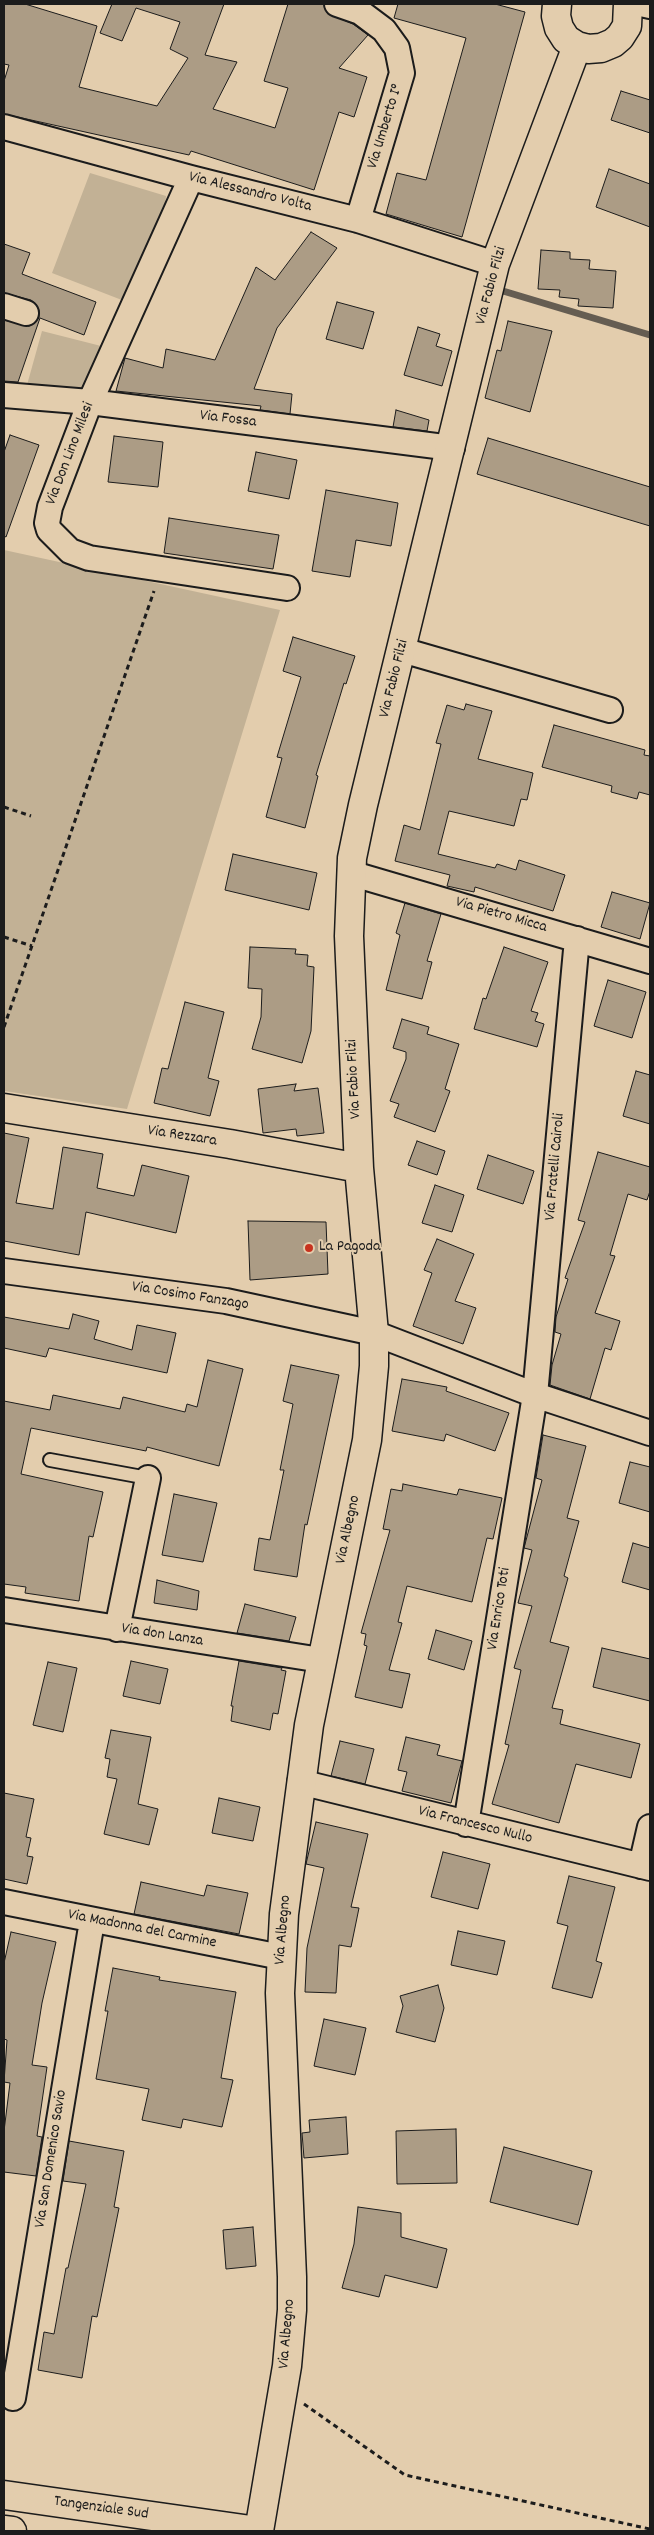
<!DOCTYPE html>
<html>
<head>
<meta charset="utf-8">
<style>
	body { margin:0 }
	#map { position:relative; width:654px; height:2535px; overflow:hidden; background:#e3cdad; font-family:Dekko,sans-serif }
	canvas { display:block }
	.frame { position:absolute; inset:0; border:5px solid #1c1c1c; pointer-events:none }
</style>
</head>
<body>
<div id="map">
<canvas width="654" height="2535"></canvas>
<div class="frame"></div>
</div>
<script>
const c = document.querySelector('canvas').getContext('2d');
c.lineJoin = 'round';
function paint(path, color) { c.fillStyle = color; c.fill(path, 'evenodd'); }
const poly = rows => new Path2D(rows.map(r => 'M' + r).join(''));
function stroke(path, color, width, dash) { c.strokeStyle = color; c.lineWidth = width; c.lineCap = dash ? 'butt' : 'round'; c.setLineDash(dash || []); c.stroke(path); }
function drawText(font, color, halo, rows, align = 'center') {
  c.font = font + ' Dekko,sans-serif'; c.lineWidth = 4; c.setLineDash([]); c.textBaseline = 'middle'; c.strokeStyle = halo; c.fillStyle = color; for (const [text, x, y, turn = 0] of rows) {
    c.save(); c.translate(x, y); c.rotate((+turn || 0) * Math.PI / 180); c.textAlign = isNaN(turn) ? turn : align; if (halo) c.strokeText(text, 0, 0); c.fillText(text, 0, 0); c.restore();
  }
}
paint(poly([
	[90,173,166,196,164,218,127,302,52,273],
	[42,331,105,347,85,392,27,385],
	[4,550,280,610,127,1109,4,1091]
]), '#c2b195');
stroke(poly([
	[503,291,650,335]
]), '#655d52', 7);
const building = poly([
	[4,4,25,4,97,26,79,87,157,106,188,58,170,49,180,22,136,8,122,41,100,33,112,4,224,4,205,55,237,62,213,109,275,128,288,88,264,81,288,4,324,4,327,13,353,24,368,35,339,68,367,77,354,117,339,112,314,190,191,151,189,155,4,114,4,81,9,65,4,64,4,4],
	[398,4,495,4,525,12,462,237,386,214,397,173,426,180,466,38,394,18,398,4],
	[621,91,650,100,650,133,611,120,621,91],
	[609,169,650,184,650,227,596,207,609,169],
	[311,232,337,248,277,328,254,389,292,394,290,414,260,410,261,406,116,391,125,358,163,368,166,349,215,360,256,267,275,280,311,232],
	[4,244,30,253,22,274,96,302,84,335,40,318,18,382,4,381,4,320,29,326,39,318,39,311,36,304,31,300,4,293,4,244],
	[541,250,570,252,570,259,590,260,589,269,616,271,613,308,578,306,579,299,559,297,560,290,538,289,541,250],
	[337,302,374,312,363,349,326,339,337,302],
	[508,321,552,331,530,412,485,398,497,350,501,351,508,321],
	[418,327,440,334,436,346,452,351,442,386,404,375,418,327],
	[396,410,429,420,427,431,393,427,396,410],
	[10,435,39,445,6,537,4,536,4,452,10,435],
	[114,436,163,442,158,487,108,482,114,436],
	[488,438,650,487,650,526,477,474,488,438],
	[256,452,297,460,289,499,248,491,256,452],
	[326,490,398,503,391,546,356,540,350,577,312,571,326,490],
	[169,518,279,535,273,569,164,553,169,518],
	[293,637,355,656,346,684,344,683,316,775,318,776,305,828,266,817,282,758,277,757,301,677,283,671,293,637],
	[466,704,492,711,478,759,533,773,527,800,521,799,514,826,449,811,438,854,495,868,497,864,516,870,519,860,565,875,553,911,475,887,474,892,447,886,450,875,395,861,404,825,420,830,441,744,436,743,447,705,464,710,466,704],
	[554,725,645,750,644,755,650,756,650,795,639,792,637,799,611,792,612,786,542,767,554,725],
	[233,854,317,873,309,910,225,890,233,854],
	[612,892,650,903,640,939,601,927,612,892],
	[405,903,441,914,427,961,432,962,422,999,386,990,400,935,396,933,405,903],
	[250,947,296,949,295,954,308,955,307,966,314,967,311,1031,302,1063,252,1049,261,1017,262,989,248,988,250,947],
	[504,947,548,962,531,1011,538,1013,535,1021,544,1024,537,1047,474,1029,483,998,486,999,504,947],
	[608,980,646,992,632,1038,594,1026,608,980],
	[185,1002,224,1012,208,1078,219,1081,210,1116,154,1103,162,1068,168,1069,185,1002],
	[402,1019,429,1027,427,1034,459,1044,445,1089,450,1091,435,1132,394,1117,399,1104,390,1101,406,1059,406,1052,393,1048,402,1019],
	[636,1071,650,1075,650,1124,623,1116,636,1071],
	[296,1084,294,1091,318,1088,324,1133,297,1136,296,1129,263,1133,258,1089,296,1084],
	[4,1133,29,1138,16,1203,53,1209,63,1147,103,1154,97,1188,134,1196,142,1165,189,1176,176,1233,86,1212,79,1255,4,1241,4,1133],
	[417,1141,445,1151,437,1175,408,1165,417,1141],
	[598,1152,650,1167,650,1191,647,1200,628,1194,610,1255,615,1256,595,1313,620,1321,611,1350,605,1348,590,1399,550,1385,552,1365,561,1334,555,1332,556,1317,568,1279,565,1278,585,1222,578,1220,598,1152],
	[488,1155,534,1171,523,1204,477,1189,488,1155],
	[435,1185,464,1195,452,1232,422,1223,435,1185],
	[248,1221,326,1222,328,1274,250,1280,248,1221],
	[437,1239,474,1254,455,1301,476,1308,463,1344,413,1326,432,1273,424,1270,437,1239],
	[73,1314,99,1321,94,1339,132,1350,137,1325,176,1333,167,1373,49,1348,46,1357,4,1348,4,1317,69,1329,73,1314],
	[208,1360,243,1369,219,1466,147,1447,146,1451,31,1428,21,1474,103,1492,93,1537,89,1536,79,1601,25,1593,26,1587,4,1584,4,1401,50,1410,53,1395,120,1409,123,1397,185,1412,187,1404,197,1407,208,1360],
	[291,1365,339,1375,307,1525,305,1524,297,1577,254,1570,259,1538,270,1540,284,1470,280,1470,293,1404,283,1401,291,1365],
	[402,1379,447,1387,446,1391,509,1413,495,1451,446,1434,444,1441,392,1431,402,1379],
	[543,1435,586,1446,567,1518,579,1521,564,1576,568,1578,550,1642,569,1647,552,1708,563,1710,560,1724,640,1744,631,1778,576,1764,559,1823,492,1804,509,1745,505,1744,521,1670,514,1668,532,1606,518,1603,532,1550,524,1548,542,1480,536,1478,543,1435],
	[630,1462,650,1467,650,1512,619,1503,630,1462],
	[403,1484,457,1495,459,1489,502,1498,493,1539,487,1538,472,1602,407,1586,398,1622,402,1623,389,1670,410,1674,402,1708,355,1697,367,1646,364,1645,366,1634,361,1633,390,1530,383,1529,391,1489,402,1491,403,1484],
	[174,1494,217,1503,203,1562,162,1555,174,1494],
	[633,1543,650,1548,650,1590,622,1582,633,1543],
	[157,1580,199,1591,197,1610,154,1603,157,1580],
	[245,1604,296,1617,289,1641,237,1633,245,1604],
	[436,1630,472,1641,464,1670,428,1659,436,1630],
	[602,1648,650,1659,650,1701,593,1687,602,1648],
	[131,1661,168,1669,160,1704,123,1696,131,1661],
	[239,1661,282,1668,281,1670,286,1671,278,1714,273,1713,270,1730,231,1721,233,1706,231,1706,239,1661],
	[48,1662,77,1668,63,1732,33,1725,48,1662],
	[111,1730,151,1737,138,1804,158,1809,149,1845,104,1834,117,1779,107,1777,110,1759,105,1758,111,1730],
	[406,1737,440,1745,437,1755,462,1761,451,1803,402,1791,407,1772,398,1770,406,1737],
	[340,1741,374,1749,365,1784,331,1776,340,1741],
	[4,1793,34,1799,26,1837,31,1838,27,1856,33,1857,27,1884,4,1879,4,1793],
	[219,1798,260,1807,253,1841,212,1833,219,1798],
	[316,1822,368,1834,351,1907,359,1908,351,1947,339,1945,336,1993,305,1992,307,1948,324,1868,306,1864,316,1822],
	[443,1852,490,1864,478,1909,431,1897,443,1852],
	[569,1876,615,1887,596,1961,602,1963,592,1998,552,1988,568,1926,557,1923,569,1876],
	[141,1882,204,1896,207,1885,248,1893,239,1934,134,1914,141,1882],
	[458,1931,505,1941,497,1975,451,1965,458,1931],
	[11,1932,56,1942,42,2003,32,2065,47,2067,37,2136,42,2137,36,2176,4,2172,4,2131,10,2083,4,2082,7,2040,4,2039,4,1963,11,1932],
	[113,1968,160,1977,159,1980,236,1992,221,2078,233,2080,222,2127,183,2119,181,2128,142,2120,149,2089,96,2079,108,2011,105,2011,113,1968],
	[438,1985,444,2008,435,2042,396,2032,403,2006,400,1996,438,1985],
	[324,2019,366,2028,355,2075,314,2066,324,2019],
	[346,2117,348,2154,304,2158,302,2133,310,2132,309,2120,346,2117],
	[456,2129,457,2183,397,2184,396,2131,456,2129],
	[69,2141,124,2151,114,2207,119,2208,97,2317,92,2316,82,2378,38,2370,44,2332,54,2334,66,2268,68,2268,86,2184,63,2181,69,2141],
	[504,2147,592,2171,578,2225,490,2202,504,2147],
	[358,2207,401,2213,401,2237,447,2249,437,2288,385,2275,379,2297,342,2288,354,2244,358,2207],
	[253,2227,256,2266,226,2269,223,2230,253,2227]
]);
paint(building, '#ac9c85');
stroke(building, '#1c1c1c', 1);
const service = poly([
	[50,1460,148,1478]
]);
const minor = poly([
	[337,4,360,12,384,30,397,48,402,73,358,220],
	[641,4,650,6],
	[4,127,191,178,358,220,495,264],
	[191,178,90,402,50,507,47,523,49,530,70,551,89,558,287,588],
	[4,306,26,313],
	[4,395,90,402,452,448],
	[402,650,610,710],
	[350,873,650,961],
	[4,1271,226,1301,374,1333,535,1395,650,1433],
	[4,1610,321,1660],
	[117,1629,148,1478],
	[300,1782,650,1868],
	[466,1824,535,1395,577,939],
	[641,1866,650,1827],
	[4,1902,281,1957],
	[13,2398,92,1921]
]);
const tertiary = poly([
	[557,4,556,16,559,28,566,39,577,46,588,49,601,48,613,43,620,37,627,26,628,4],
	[4,1108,230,1144,359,1168],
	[259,2531,287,2366,292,2310,292,2277,280,1993,284,1914,309,1725,367,1440,374,1366,374,1333,359,1168,349,936,352,858,363,805,495,264,577,46]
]);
const trunk = poly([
	[4,2495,258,2531],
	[4,2530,12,2531]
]);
stroke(service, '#1c1c1c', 16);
stroke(minor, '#1c1c1c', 28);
stroke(tertiary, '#1c1c1c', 31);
stroke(trunk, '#1c1c1c', 31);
stroke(poly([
	[4,807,31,816],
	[4,937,32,946],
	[4,1027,154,591],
	[304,2404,405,2475,650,2529]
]), '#1c1c1c', 3, [5, 4]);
stroke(service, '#e3cdad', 12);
stroke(minor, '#e3cdad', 24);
stroke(tertiary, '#e3cdad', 28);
stroke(trunk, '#e3cdad', 28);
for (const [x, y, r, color] of [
	[309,1248,5,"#c8321e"]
]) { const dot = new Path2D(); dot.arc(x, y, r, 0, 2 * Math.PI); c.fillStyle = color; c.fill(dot); stroke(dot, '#e3cdad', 2); }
drawText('16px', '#1c1c1c', '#e3cdad', [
	["Via Umberto I°",386,127,-73],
	["Via Alessandro Volta",250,193,14],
	["Via Fabio Filzi",492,286,-75],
	["Via Fossa",228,420,7],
	["Via Don Lino Milesi",71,454,-69],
	["Via Fabio Filzi",395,679,-76],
	["Via Pietro Micca",501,916,16],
	["Via Fabio Filzi",355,1079,-93],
	["Via Rezzara",182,1137,9],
	["Via Fratelli Cairoli",556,1167,-85],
	["Via Cosimo Fanzago",190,1297,9],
	["Via Albegno",349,1530,-78],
	["Via Enrico Toti",500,1609,-81],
	["Via don Lanza",162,1636,9],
	["Via Francesco Nullo",475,1826,14],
	["Via Madonna del Carmine",142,1930,11],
	["Via Albegno",284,1930,-85],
	["Via San Domenico Savio",52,2159,-81],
	["Via Albegno",288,2334,-85],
	["Tangenziale Sud",101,2509,8]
]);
drawText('16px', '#1c1c1c', '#e3cdad', [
	["La Pagoda",319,1248]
], 'left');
</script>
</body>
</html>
